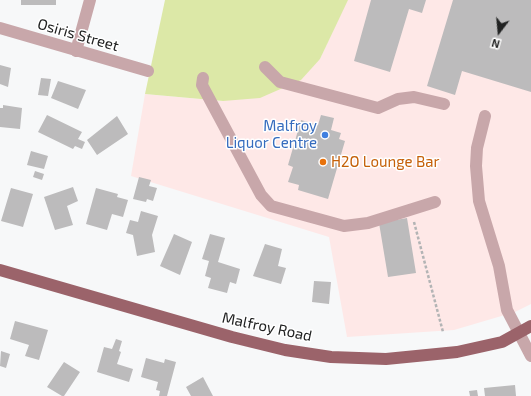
<!DOCTYPE html>
<html>
<head>
<meta charset="utf-8">
<style>
	body { margin:0 }
	#map { position:relative; width:531px; height:396px; overflow:hidden; background:#f7f8f9; font-family:"Exo 2",sans-serif }
	canvas { display:block }
	.north { position:absolute; left:479px; top:12px; width:40px; height:40px; -webkit-text-stroke:3px #fff; paint-order:stroke; rotate:196deg; font-size:11px; font-weight:700; line-height:16px; text-align:center; color:#212222 }
	.north::after { content:''; display:block; margin:auto; width:14px; height:18px; background:#212222; clip-path:polygon(50% 0,100% 100%,50% 72%,0 100%) }
</style>
</head>
<body>
<div id="map">
<canvas width="531" height="396"></canvas>
<div class="north">N</div>
</div>
<script>
const c = document.querySelector('canvas').getContext('2d');
c.lineJoin = 'round';
function paint(path, color) { c.fillStyle = color; c.fill(path, 'evenodd'); }
const poly = rows => new Path2D(rows.map(r => 'M' + r).join(''));
function stroke(path, color, width, dash) { c.strokeStyle = color; c.lineWidth = width; c.lineCap = dash ? 'butt' : 'round'; c.setLineDash(dash || []); c.stroke(path); }
function drawText(font, color, halo, rows, align = 'center') {
  c.font = font + ' "Exo 2",sans-serif'; c.lineWidth = 3; c.setLineDash([]); c.textBaseline = 'middle'; c.strokeStyle = halo; c.fillStyle = color; for (const [text, x, y, turn = 0] of rows) {
    c.save(); c.translate(x, y); c.rotate((+turn || 0) * Math.PI / 180); c.textAlign = isNaN(turn) ? turn : align; if (halo) c.strokeText(text, 0, 0); c.fillText(text, 0, 0); c.restore();
  }
}
paint(poly([
	[347,0,531,0,531,304,515,312,454,330,347,337,329,237,131,176,145,94,223,101,320,59]
]), '#fee8e7');
paint(poly([
	[165,0,348,0,320,59,301,80,260,98,223,101,145,94]
]), '#dce8a7');
paint(poly([
	[21,0,56,0,56,5,21,5],
	[371,0,426,0,422,13,409,9,390,72,354,61],
	[453,0,531,0,531,92,462,71,455,95,427,86],
	[0,65,11,68,8,87,0,84],
	[41,78,51,79,48,96,38,95],
	[58,81,86,90,78,109,51,98],
	[3,105,22,108,20,129,0,127,0,108,3,108],
	[47,115,82,132,78,139,85,142,82,149,75,146,73,149,38,132],
	[321,115,334,118,331,130,341,133,339,139,345,141,328,199,298,190,299,185,288,182,293,167,288,165,301,120,318,125],
	[117,116,128,134,97,155,87,140],
	[31,151,48,156,44,169,27,165],
	[35,171,44,174,42,180,33,177],
	[139,177,151,180,149,186,157,188,153,201,147,199,146,202,133,199],
	[73,187,78,201,67,206,73,225,55,230,44,197],
	[11,188,33,194,23,227,1,221],
	[96,188,118,194,117,197,128,200,123,217,112,214,107,230,86,224],
	[141,211,158,216,152,235,155,252,137,256,133,235,126,233,130,220,138,222],
	[407,218,416,273,388,277,379,223],
	[174,234,192,242,180,275,160,266],
	[210,234,225,238,218,262,240,269,236,284,230,282,227,293,208,288,211,278,205,276,209,261,202,259],
	[265,244,282,249,278,266,286,268,281,284,253,276],
	[314,281,331,282,329,304,312,302],
	[15,321,48,330,39,360,25,356,29,345,10,339],
	[116,339,122,341,119,351,121,352,117,364,133,369,129,382,97,372,104,347,112,349],
	[1,351,10,354,6,368,0,366],
	[146,358,164,363,165,359,176,362,167,396,159,396,160,391,156,390,158,382,141,377],
	[64,362,80,372,64,396,62,396,47,387],
	[203,377,213,396,191,396,186,387],
	[515,385,516,396,485,396,484,388],
	[477,390,478,396,470,396,469,391]
]), '#bcbbbc');
stroke(poly([
	[414,222,443,332]
]), '#b3b4b5', 2.5, [3, 2]);
stroke(poly([
	[0,28,148,71],
	[76,51,90,0],
	[265,67,280,82,378,108,398,99,414,97,444,104],
	[203,78,202,85,261,195,271,206,344,226,368,223,435,202],
	[485,116,477,148,476,166,479,201,499,266,507,310,531,356]
]), '#c8a7aa', 12);
stroke(poly([
	[0,270,232,337,285,350,331,357,386,359,457,352,502,342,531,326]
]), '#9b636a', 12);
for (const [x, y, r, color] of [
	[325,135,4,"#3f7fe0"],
	[323,162,4,"#e8710a"]
]) { const dot = new Path2D(); dot.arc(x, y, r, 0, 2 * Math.PI); c.fillStyle = color; c.fill(dot); stroke(dot, '#fff', 1.5); }
drawText('15px', '#212222', '#fff', [
	["Osiris Street",78,35,16],
	["Malfroy Road",267,327,12]
]);
drawText('15px', '#366cbe', '#fff', [
	["Malfroy",317,126],
	["Liquor Centre",317,143]
], 'right');
drawText('15px', '#c56008', '#fff', [
	["H2O Lounge Bar",331,162]
], 'left');
</script>
</body>
</html>
